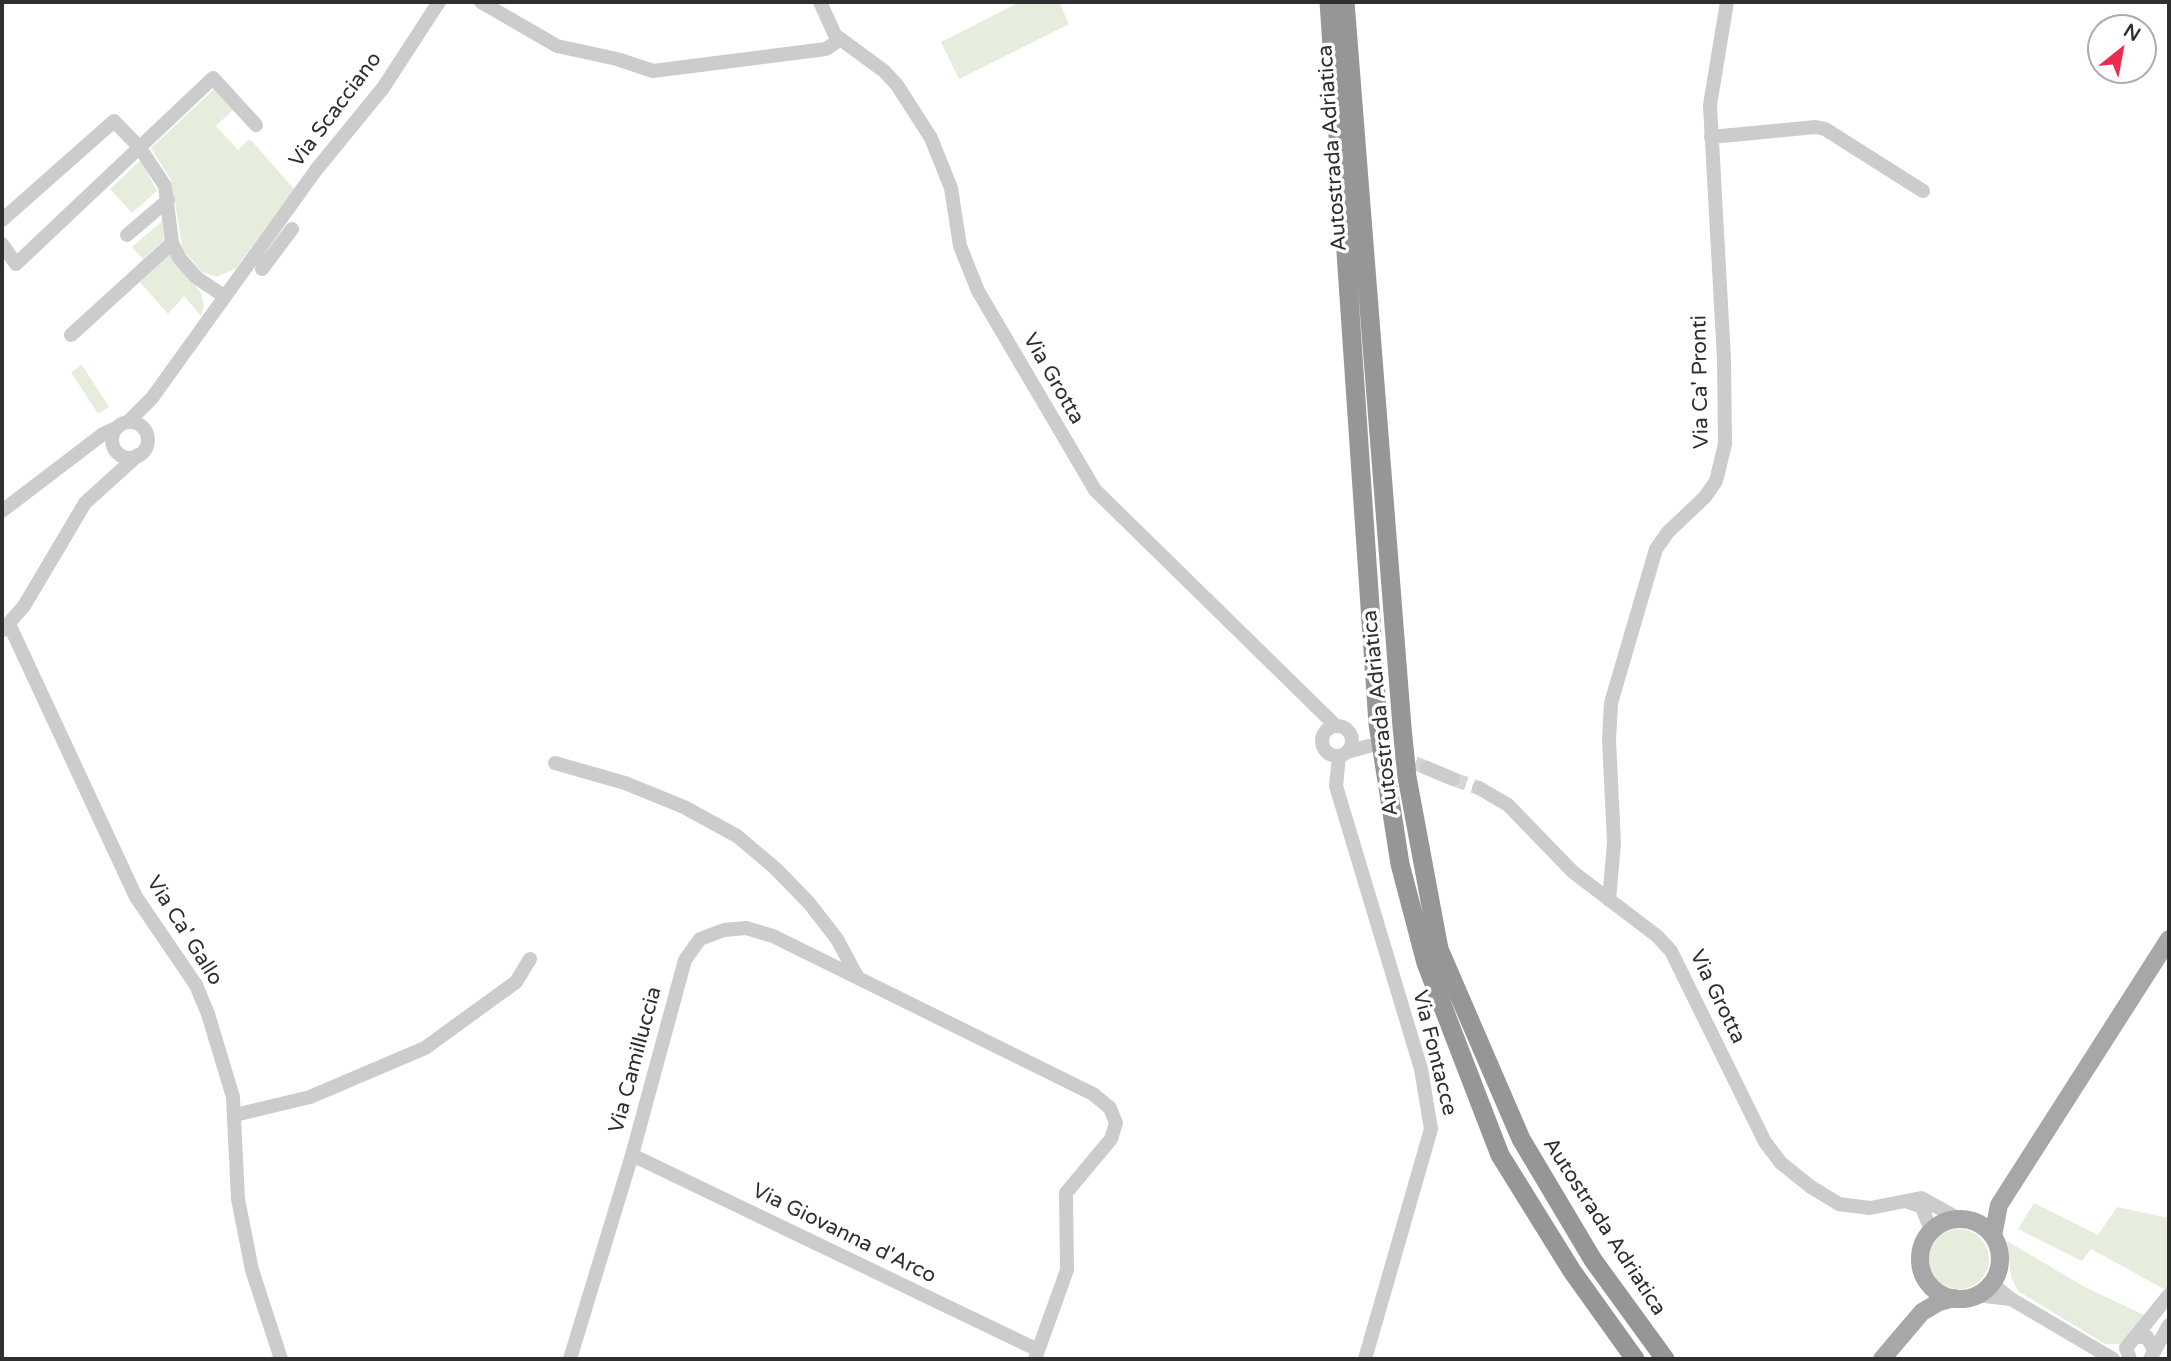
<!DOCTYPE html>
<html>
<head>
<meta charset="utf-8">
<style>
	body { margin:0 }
	#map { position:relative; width:2171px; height:1361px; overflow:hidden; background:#fff; font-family:"Varela Round",sans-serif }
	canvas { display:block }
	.frame { position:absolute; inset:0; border:4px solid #2f2f2f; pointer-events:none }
	.north { position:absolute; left:2087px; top:14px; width:70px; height:70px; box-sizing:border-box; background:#fff; border:2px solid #acacac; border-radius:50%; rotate:31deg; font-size:19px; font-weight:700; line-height:28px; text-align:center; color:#2f2f2f }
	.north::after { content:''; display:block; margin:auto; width:24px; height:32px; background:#eb2c4e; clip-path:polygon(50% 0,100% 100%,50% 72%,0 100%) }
</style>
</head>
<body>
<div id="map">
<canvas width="2171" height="1361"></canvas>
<div class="frame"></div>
<div class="north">N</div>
</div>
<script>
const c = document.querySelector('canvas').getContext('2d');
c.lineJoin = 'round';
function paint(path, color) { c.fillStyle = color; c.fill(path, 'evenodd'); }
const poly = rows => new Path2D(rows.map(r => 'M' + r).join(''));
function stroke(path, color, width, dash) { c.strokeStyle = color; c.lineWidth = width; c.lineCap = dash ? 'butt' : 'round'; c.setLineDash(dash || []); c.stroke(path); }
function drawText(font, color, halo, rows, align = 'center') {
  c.font = font + ' "Varela Round",sans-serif'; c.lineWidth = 7; c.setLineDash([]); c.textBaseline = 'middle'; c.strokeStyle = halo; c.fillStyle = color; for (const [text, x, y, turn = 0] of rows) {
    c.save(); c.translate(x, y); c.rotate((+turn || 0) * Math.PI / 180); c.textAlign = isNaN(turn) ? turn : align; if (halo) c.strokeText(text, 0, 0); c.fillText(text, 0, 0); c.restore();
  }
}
paint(poly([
	[1020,2,1059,2,1069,24,959,79,941,42],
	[214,89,233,110,216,126,238,150,250,139,294,189,236,268,217,277,202,272,183,250,171,180,151,148],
	[141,160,157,191,132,213,110,189],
	[162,221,164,240,143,259,132,247],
	[170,254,201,293,204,306,201,316,184,296,168,314,140,282],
	[82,365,109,407,98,414,71,372],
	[2034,1203,2098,1235,2117,1207,2169,1218,2169,1285,2166,1290,2091,1249,2082,1261,2018,1229],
	'1929 1259a30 30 0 1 1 60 0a30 30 0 1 1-60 0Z',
	[2007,1241,2085,1287,2144,1315,2121,1344,2105,1344,2018,1291,2011,1277]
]), '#e7eddd');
stroke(poly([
	[1376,748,1427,768],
	[1453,779,1479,788]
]), '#d5d5d5', 14, [14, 7]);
stroke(poly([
	[481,2,557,46,617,59,653,71,826,49,841,39],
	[820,2,835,35,884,71,897,85,931,138,951,188,960,246,978,291,1095,490,1335,725],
	[1711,137,1816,127,1825,129,1923,191],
	[2,220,114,121,140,148,165,186,172,243,180,259,197,278,224,296],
	[127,235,168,200],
	[2,244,16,264,213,78,256,125],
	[262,269,292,229],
	[71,335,172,243],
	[128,422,152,398,316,170,383,88,439,2],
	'112 440a18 18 0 1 1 36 0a18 18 0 1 1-36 0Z',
	[2,511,103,434,118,427],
	[9,624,136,897,196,985,208,1014,233,1097,238,1199,252,1270,281,1359],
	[3,630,24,606,85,503,138,455],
	'1322 741a15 15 0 1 1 30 0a15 15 0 1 1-30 0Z',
	[1347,752,1369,746],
	[1339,756,1336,786,1421,1069,1431,1129,1365,1359],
	[555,763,625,783,684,807,737,836,775,868,809,903,837,939,858,978],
	[1427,768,1453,779],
	[1479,788,1508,805,1573,872,1657,936,1671,951,1765,1142,1781,1163,1811,1187,1839,1204,1870,1208,1921,1198,1959,1219],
	[1609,900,1614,843,1609,740,1611,703,1656,549,1668,532,1705,497,1716,481,1725,444,1724,359,1710,105,1727,2],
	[235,1115,310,1097,425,1048,516,982,530,959],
	[632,1155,1038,1350],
	[1908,1202,1922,1207,1931,1231],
	[1994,1280,1996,1287,2011,1299,2113,1359],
	[1977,1295,2010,1299],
	[2135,1337,2169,1295],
	[570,1359,632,1155,685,960,700,939,724,930,746,928,773,936,1093,1094,1110,1108,1116,1123,1111,1139,1066,1193,1067,1270,1035,1359],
	[2130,1359,2126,1348,2135,1337,2147,1337,2154,1350],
	[2150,1359,2169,1325]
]), '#ccc', 14);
stroke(poly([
	'1920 1259a40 40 0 1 1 80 0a40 40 0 1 1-80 0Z',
	[1993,1236,1999,1205,2169,939],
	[1882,1359,1922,1312,1939,1302,1954,1298]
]), '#a7a7a7', 18);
stroke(poly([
	[1329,2,1378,724,1400,864,1426,963,1500,1155,1572,1271,1635,1359],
	[1345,2,1402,727,1407,777,1439,949,1521,1139,1593,1260,1665,1359]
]), '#969696', 19);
drawText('21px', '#2f2f2f', '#fff', [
	["Via Scacciano",336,110,-53],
	["Autostrada Adriatica",1333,148,-94],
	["Via Grotta",1053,379,60],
	["Via Ca' Pronti",1701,382,-91],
	["Autostrada Adriatica",1381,713,-96],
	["Via Ca' Gallo",184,931,58],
	["Via Grotta",1717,997,64],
	["Via Fontacce",1434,1053,76],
	["Via Camilluccia",636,1060,-75],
	["Autostrada Adriatica",1604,1227,57],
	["Via Giovanna d'Arco",844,1234,26]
]);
</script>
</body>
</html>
